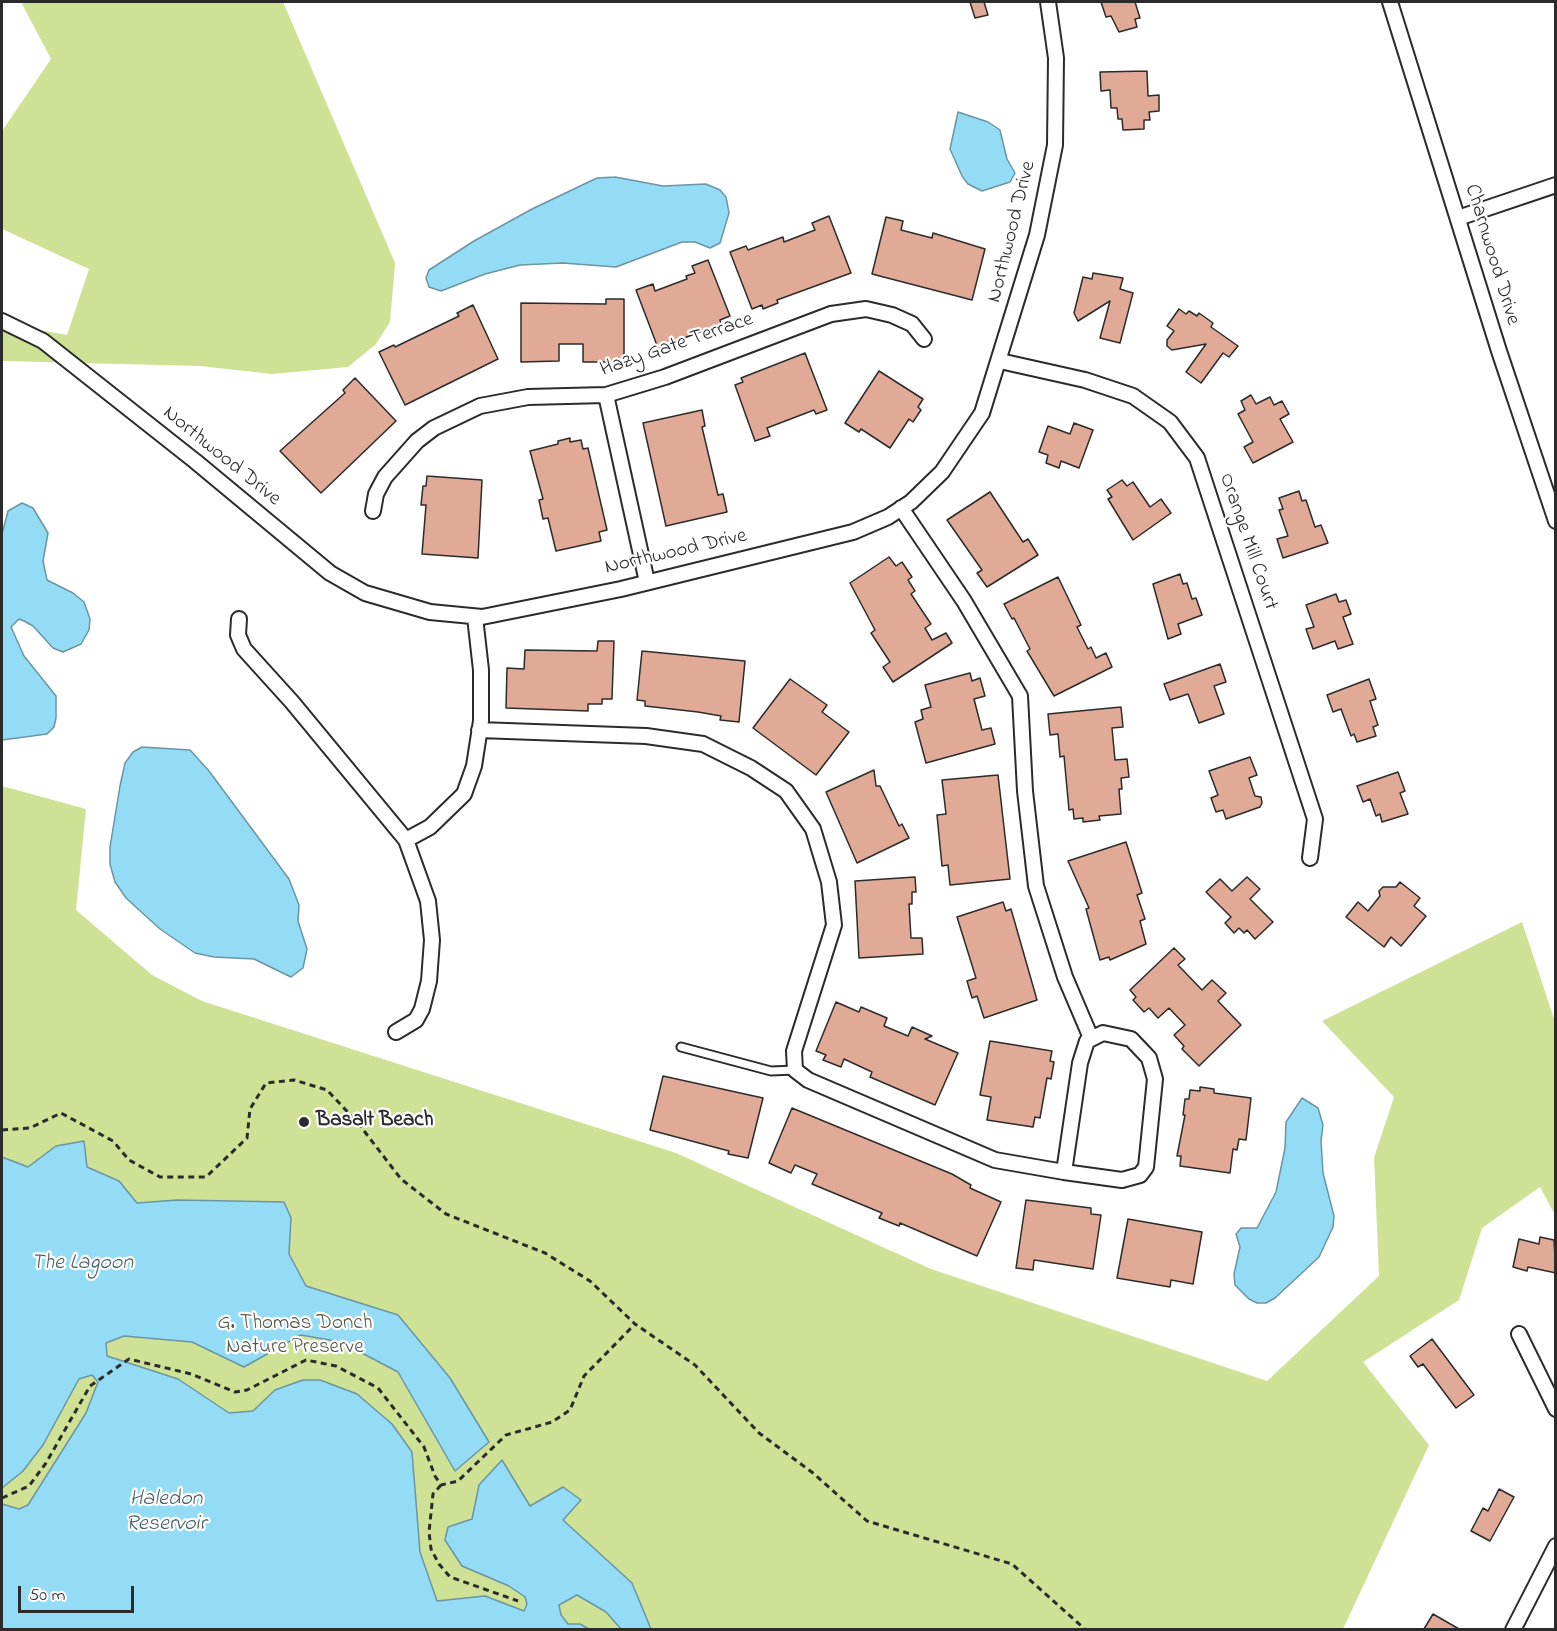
<!DOCTYPE html>
<html>
<head>
<meta charset="utf-8">
<style>
	body { margin:0 }
	#map { position:relative; width:1557px; height:1631px; overflow:hidden; background:#fff; font-family:"Indie Flower",sans-serif }
	canvas { display:block }
	.frame { position:absolute; inset:0; border:3px solid #2b2b2b; pointer-events:none }
	.scale { position:absolute; left:18px; top:1586px; width:116px; height:27px; box-sizing:border-box; border:3px solid #2b2b2b; border-top:0; padding-left:8px; font-size:18px; line-height:21px; white-space:nowrap; color:#2b2b2b; -webkit-text-stroke:4px #fff; paint-order:stroke }
</style>
</head>
<body>
<div id="map">
<canvas width="1557" height="1631"></canvas>
<div class="frame"></div>
<div class="scale">50 m</div>
</div>
<script>
const c = document.querySelector('canvas').getContext('2d');
c.lineJoin = 'round';
function paint(path, color) { c.fillStyle = color; c.fill(path, 'evenodd'); }
const poly = rows => new Path2D(rows.map(r => 'M' + r).join(''));
function stroke(path, color, width, dash) { c.strokeStyle = color; c.lineWidth = width; c.lineCap = dash ? 'butt' : 'round'; c.setLineDash(dash || []); c.stroke(path); }
function drawText(font, color, halo, rows, align = 'center') {
  c.font = font + ' "Indie Flower",sans-serif'; c.lineWidth = 4.5; c.setLineDash([]); c.textBaseline = 'middle'; c.strokeStyle = halo; c.fillStyle = color; for (const [text, x, y, turn = 0] of rows) {
    c.save(); c.translate(x, y); c.rotate((+turn || 0) * Math.PI / 180); c.textAlign = isNaN(turn) ? turn : align; if (halo) c.strokeText(text, 0, 0); c.fillText(text, 0, 0); c.restore();
  }
}
paint(poly([
	[21,2,283,2,395,263,390,322,376,344,348,367,272,374,200,366,2,361,2,323,67,335,89,269,2,229,2,131,51,59],
	[2,786,86,809,76,910,152,975,202,1001,676,1153,931,1269,1267,1381,1379,1276,1374,1158,1394,1097,1322,1021,1522,922,1555,1022,1555,1215,1540,1187,1482,1228,1459,1300,1363,1362,1429,1445,1343,1629,2,1629]
]), '#cee195');
const water = poly([
	[958,112,988,122,1000,130,1007,159,1015,173,1010,182,982,191,968,184,962,176,950,149,958,112],
	[615,177,663,186,706,184,720,190,726,197,729,213,720,243,710,248,695,242,682,242,616,267,563,263,520,265,485,274,441,291,429,287,426,278,429,270,474,241,532,209,597,178,615,177],
	[22,503,33,508,48,533,43,561,47,580,73,593,84,602,90,619,89,630,81,644,63,652,53,648,33,626,24,621,19,619,11,627,24,656,56,696,56,718,54,727,47,734,2,740,2,534,8,511,22,503],
	[142,747,190,750,209,771,289,879,299,905,298,921,307,949,303,968,291,977,254,959,214,957,195,953,160,929,126,898,115,882,110,864,110,847,120,786,125,763,133,752,142,747],
	[1302,1098,1318,1108,1323,1125,1321,1141,1323,1173,1334,1216,1333,1227,1319,1257,1275,1298,1266,1303,1257,1303,1249,1299,1235,1285,1234,1274,1240,1247,1236,1234,1241,1228,1257,1228,1276,1192,1285,1148,1286,1122,1302,1098],
	[84,1141,87,1167,119,1181,137,1203,177,1200,284,1202,291,1218,289,1254,306,1286,398,1315,450,1378,489,1442,455,1471,398,1372,341,1342,301,1335,244,1367,192,1342,124,1336,106,1343,107,1356,178,1379,229,1413,253,1411,275,1390,303,1380,320,1380,357,1394,392,1424,412,1452,420,1552,437,1601,485,1596,524,1611,527,1604,525,1597,509,1586,462,1566,445,1540,448,1527,472,1519,479,1485,502,1460,530,1506,563,1487,581,1500,563,1520,632,1583,651,1629,621,1629,606,1612,577,1595,559,1605,561,1615,568,1624,580,1624,589,1629,2,1629,2,1504,19,1509,28,1505,86,1413,98,1382,92,1375,79,1379,43,1445,23,1471,2,1488,2,1157,28,1167,56,1146,84,1141]
]);
paint(water, '#94dcf5');
stroke(water, '#6a95a4', 1.5);
const building = poly([
	[970,2,984,2,988,15,975,18,970,2],
	[1101,2,1135,2,1140,18,1135,19,1137,27,1119,32,1111,16,1106,17,1101,2],
	[1147,71,1148,96,1159,95,1159,111,1149,112,1150,120,1144,120,1144,129,1123,130,1122,119,1118,119,1117,108,1111,108,1110,90,1101,91,1100,72,1147,71],
	[829,216,851,273,777,300,778,303,763,309,762,305,752,309,730,252,746,246,748,250,783,237,784,242,815,230,812,223,829,216],
	[886,217,903,221,901,230,932,238,933,233,985,249,972,300,872,274,886,217],
	[708,260,730,316,720,320,721,324,658,348,636,290,653,284,655,291,687,279,686,276,695,273,692,266,708,260],
	[1093,273,1123,278,1120,289,1133,293,1120,343,1100,338,1110,301,1078,321,1074,313,1083,277,1092,279,1093,273],
	[606,299,624,299,624,362,583,362,583,344,559,344,559,361,521,362,521,303,606,304,606,299],
	[473,305,498,359,405,405,379,352,394,345,395,347,459,316,457,313,473,305],
	[1179,309,1186,314,1189,311,1197,316,1199,313,1213,323,1211,327,1238,346,1229,357,1223,353,1201,383,1186,372,1206,344,1172,350,1167,346,1167,340,1174,331,1167,326,1179,309],
	[805,353,827,410,816,414,814,410,767,428,770,436,755,441,735,385,743,382,741,378,805,353],
	[879,371,923,399,918,407,921,410,913,422,909,419,890,448,861,429,859,432,845,423,879,371],
	[355,378,396,421,321,493,280,451,345,393,343,390,355,378],
	[1251,395,1256,404,1270,397,1274,405,1282,401,1289,414,1280,419,1293,442,1253,463,1244,447,1253,442,1238,414,1245,410,1241,401,1251,395],
	[702,410,705,426,702,427,718,495,723,494,727,512,666,526,643,423,702,410],
	[1074,423,1093,430,1079,468,1061,461,1059,468,1046,463,1048,455,1039,452,1048,426,1070,434,1074,423],
	[570,438,570,442,581,440,583,449,588,448,607,530,599,532,601,541,556,551,548,518,543,519,539,500,543,499,530,451,558,444,558,441,570,438],
	[427,476,482,480,478,558,422,554,426,505,421,505,423,486,426,486,427,476],
	[1122,480,1127,486,1133,482,1150,507,1161,499,1171,513,1133,540,1108,499,1112,497,1107,490,1122,480],
	[1299,491,1302,501,1306,500,1315,527,1321,525,1328,543,1283,558,1277,539,1288,536,1279,510,1283,509,1279,498,1299,491],
	[990,492,1023,542,1028,539,1038,555,987,587,977,573,982,570,947,520,990,492],
	[889,557,896,566,902,562,912,577,908,580,915,591,911,594,931,624,925,628,932,640,946,633,952,643,893,682,883,667,890,662,871,633,875,630,850,583,889,557],
	[1180,574,1183,584,1187,583,1192,599,1196,598,1202,615,1178,624,1181,634,1168,639,1153,584,1180,574],
	[1058,577,1081,625,1077,627,1088,649,1091,647,1096,658,1106,653,1112,667,1054,696,1027,651,1030,649,1014,618,1012,619,1004,604,1058,577],
	[1336,594,1339,602,1346,600,1351,614,1343,617,1353,644,1338,649,1335,641,1313,649,1306,629,1314,627,1306,605,1336,594],
	[598,641,614,641,612,699,602,699,602,704,588,704,588,711,506,708,507,668,524,669,525,650,597,651,598,641],
	[642,651,745,661,739,722,720,720,721,716,698,712,645,706,645,701,637,700,642,651],
	[1220,664,1226,682,1214,686,1224,714,1199,723,1188,694,1170,700,1164,684,1220,664],
	[970,673,972,681,980,678,985,696,974,699,982,730,991,728,995,744,926,763,915,722,923,719,921,710,931,707,925,685,970,673],
	[790,679,827,705,822,712,849,732,816,775,753,728,790,679],
	[1369,679,1376,699,1370,701,1378,725,1373,727,1376,736,1357,742,1354,734,1351,736,1341,709,1333,712,1327,695,1369,679],
	[1121,707,1123,727,1112,728,1115,760,1127,759,1129,777,1121,778,1122,789,1119,789,1121,814,1099,816,1100,820,1083,822,1083,818,1074,819,1073,809,1069,810,1064,756,1060,757,1058,734,1050,735,1048,714,1121,707],
	[1250,757,1257,775,1249,778,1255,796,1261,797,1262,803,1260,807,1226,819,1223,810,1216,812,1211,798,1218,795,1209,771,1250,757],
	[874,770,876,786,880,786,899,826,902,824,909,838,857,863,826,792,874,770],
	[1398,772,1405,791,1400,793,1408,814,1382,822,1380,814,1376,816,1370,799,1363,802,1357,786,1398,772],
	[998,775,1010,879,950,885,948,865,942,866,937,815,946,814,942,780,998,775],
	[1126,842,1142,893,1137,895,1145,919,1140,921,1146,944,1110,960,1109,957,1100,960,1086,909,1089,908,1068,861,1126,842],
	[915,877,916,892,912,892,912,904,909,904,911,938,922,938,923,954,859,958,855,881,915,877],
	[1247,877,1260,889,1250,899,1273,922,1255,939,1247,930,1244,933,1239,928,1234,933,1225,923,1231,917,1206,892,1220,879,1232,891,1247,877],
	[1400,882,1420,898,1414,906,1426,916,1401,946,1391,937,1384,947,1346,917,1358,902,1368,911,1380,896,1379,891,1383,887,1396,887,1400,882],
	[1003,902,1006,911,1011,909,1037,1000,984,1018,977,996,972,998,967,981,976,978,957,917,1003,902],
	[1174,948,1185,959,1178,965,1202,990,1212,980,1226,993,1218,1001,1241,1025,1199,1066,1182,1049,1184,1046,1174,1035,1185,1025,1169,1008,1158,1018,1149,1008,1144,1012,1133,1000,1136,997,1130,990,1174,948],
	[836,1002,859,1012,861,1007,887,1018,884,1026,908,1036,912,1027,932,1036,925,1039,958,1053,935,1105,870,1077,872,1072,844,1059,841,1067,823,1060,826,1055,816,1051,836,1002],
	[990,1041,1052,1051,1050,1061,1054,1062,1051,1079,1047,1078,1040,1118,1035,1117,1033,1127,987,1120,991,1097,980,1095,990,1041],
	[663,1076,763,1098,748,1158,728,1154,729,1151,650,1130,663,1076],
	[1200,1087,1214,1089,1214,1093,1251,1098,1246,1140,1239,1139,1237,1150,1233,1149,1230,1173,1180,1166,1181,1156,1177,1156,1185,1115,1183,1115,1185,1099,1189,1099,1190,1090,1200,1091,1200,1087],
	[792,1108,952,1174,971,1185,970,1188,1001,1202,977,1256,900,1223,899,1226,879,1218,882,1213,812,1184,817,1174,795,1165,791,1173,769,1163,792,1108],
	[1026,1200,1091,1208,1091,1214,1101,1215,1093,1269,1034,1260,1033,1270,1016,1268,1026,1200],
	[1128,1219,1202,1232,1193,1284,1171,1280,1170,1287,1117,1278,1128,1219],
	[1540,1237,1554,1240,1556,1273,1528,1267,1527,1271,1513,1267,1519,1239,1539,1244,1540,1237],
	[1432,1339,1474,1395,1456,1408,1423,1364,1418,1367,1410,1356,1432,1339],
	[1499,1489,1514,1497,1490,1541,1471,1531,1483,1508,1488,1511,1499,1489],
	[1433,1614,1459,1629,1424,1629,1433,1614]
]);
paint(building, '#e0aa96');
stroke(building, '#2b2b2b', 1.5);
const service = poly([
	[681,1047,771,1071,795,1070]
]);
const minor = poly([
	[1390,2,1499,351,1556,521],
	[1458,218,1556,185],
	[2,321,43,341,195,461,330,573,365,593,430,612,482,617,621,589,853,532,888,517,911,502,942,472,982,413,1037,235,1055,145,1056,58,1048,2],
	[1000,361,1085,380,1133,396,1170,422,1197,458,1315,819,1310,858],
	[606,395,647,582],
	[901,508,964,601,1020,696,1025,791,1036,886,1065,977,1091,1038],
	[373,511,376,494,385,477,417,441,434,428,480,406,528,397,606,395,665,377,831,314,866,309,892,315,912,324,924,339],
	[239,619,238,635,244,649,292,702,406,840,428,901,432,940,429,981,422,1009,416,1020,396,1032],
	[479,730,646,736,703,744,751,768,786,791,813,829,829,882,834,925,794,1051,795,1070,808,1080,995,1160,1064,1172,1122,1180,1140,1175,1146,1167,1155,1079,1149,1058,1131,1039,1103,1033,1087,1041,1080,1063,1064,1172],
	[406,840,430,827,464,794,474,766,481,721,481,670,475,617],
	[1519,1334,1556,1409],
	[1513,1630,1556,1546]
]);
stroke(service, '#2b2b2b', 11);
stroke(minor, '#2b2b2b', 18);
stroke(poly([
	[2,1130,30,1128,61,1113,113,1141,129,1160,160,1177,206,1177,247,1138,250,1109,266,1083,294,1080,327,1090,358,1123,401,1179,446,1214,545,1253,590,1281,635,1324,695,1365,759,1433,813,1473,867,1521,1012,1564,1086,1630],
	[441,1485,433,1494,429,1532,431,1549,439,1564,450,1577,518,1601],
	[2,1498,29,1486,46,1463,90,1386,129,1359,191,1374,235,1392,247,1390,306,1360,336,1366,378,1388,424,1447,435,1476,441,1485,458,1481,506,1435,552,1422,570,1410,584,1376,635,1324]
]), '#2b2b2b', 3, [6, 4.5]);
stroke(service, '#fff', 7);
stroke(minor, '#fff', 14);
for (const [x, y, r, color] of [
	[304,1122,6,"#2b2b2b"]
]) { const dot = new Path2D(); dot.arc(x, y, r, 0, 2 * Math.PI); c.fillStyle = color; c.fill(dot); stroke(dot, '#fff', 2); }
drawText('21px', '#2b2b2b', '#fff', [
	["Northwood Drive",1013,232,-76],
	["Charnwood Drive",1491,255,73],
	["Hazy Gate Terrace",677,346,-19],
	["Northwood Drive",221,457,39],
	["Orange Mill Court",1247,542,71],
	["Northwood Drive",676,553,-13]
]);
drawText('bold 21px', '#2b2b2b', '#fff', [
	["Basalt Beach",316,1122]
], 'left');
drawText('21px', '#545846', '#fff', [
	["G. Thomas Donch",295,1325],
	["Nature Preserve",295,1349]
]);
drawText('italic 22px', '#4a6068', '#fff', [
	["The Lagoon",82,1264],
	["Haledon",166,1500],
	["Reservoir",166,1525]
]);
</script>
</body>
</html>
